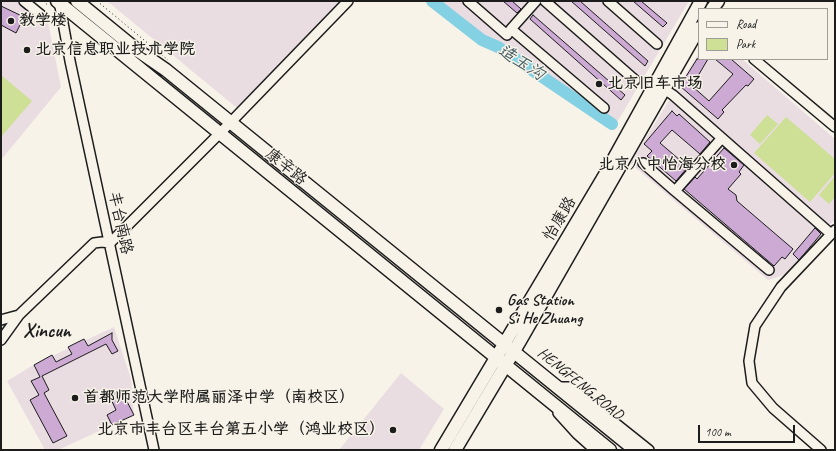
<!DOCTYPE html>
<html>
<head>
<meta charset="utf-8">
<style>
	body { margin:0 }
	#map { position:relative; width:836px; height:451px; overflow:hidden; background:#f7f3e8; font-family:Caveat,sans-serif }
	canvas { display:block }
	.frame { position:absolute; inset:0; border:2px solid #1c1c1c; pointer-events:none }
	.legend { position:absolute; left:698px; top:8px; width:130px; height:52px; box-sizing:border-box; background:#f7f3e8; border:1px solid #9f9d96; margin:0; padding:5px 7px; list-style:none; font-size:12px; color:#1c1c1c }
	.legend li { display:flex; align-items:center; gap:8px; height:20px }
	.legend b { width:20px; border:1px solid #9f9d96 }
	.scale { position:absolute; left:698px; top:425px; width:97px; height:18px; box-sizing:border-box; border:2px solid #1c1c1c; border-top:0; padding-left:5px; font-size:12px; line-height:14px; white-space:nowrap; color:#1c1c1c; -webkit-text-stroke:3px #f7f3e8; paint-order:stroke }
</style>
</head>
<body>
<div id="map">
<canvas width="836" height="451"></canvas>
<div class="frame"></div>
<ul class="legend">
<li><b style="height:5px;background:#f7f3e8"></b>Road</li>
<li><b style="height:11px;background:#cde095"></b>Park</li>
</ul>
<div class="scale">100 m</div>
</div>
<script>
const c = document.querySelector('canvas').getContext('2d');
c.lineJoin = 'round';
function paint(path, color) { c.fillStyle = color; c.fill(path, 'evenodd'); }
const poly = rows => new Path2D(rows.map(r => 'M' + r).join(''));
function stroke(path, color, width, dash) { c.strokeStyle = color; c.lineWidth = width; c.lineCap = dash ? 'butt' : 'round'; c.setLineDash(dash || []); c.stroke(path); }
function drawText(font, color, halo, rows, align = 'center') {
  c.font = font + ' Caveat,"LXGW WenKai TC",sans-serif'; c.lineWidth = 3; c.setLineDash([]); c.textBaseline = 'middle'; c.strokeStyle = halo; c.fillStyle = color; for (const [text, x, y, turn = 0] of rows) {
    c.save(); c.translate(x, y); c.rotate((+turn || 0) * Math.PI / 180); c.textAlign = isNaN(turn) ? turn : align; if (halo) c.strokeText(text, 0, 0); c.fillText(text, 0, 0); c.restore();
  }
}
paint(poly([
	[1,1,32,1,46,12,61,87,1,160],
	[107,1,340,1,237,108],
	[436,1,689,1,616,124,501,43,485,38],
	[699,53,699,59,742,59,835,139,835,219,786,274,768,280,630,163],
	[114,327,131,379,134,415,58,450,45,450,7,381,35,364],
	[401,373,444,409,419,450,339,450]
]), '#eadde2');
paint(poly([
	[1,75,32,101,1,137],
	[767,115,778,124,760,144,750,135],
	[786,117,835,159,835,173,810,202,754,153],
	[835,176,835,197,829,204,819,195]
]), '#cde095');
stroke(poly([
	[432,1,482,40,498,47,612,124]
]), '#84d1e3', 12);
const building = poly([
	[503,1,512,1,521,9,517,13,503,1],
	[571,1,580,1,648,61,645,66,571,1],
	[633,1,641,1,667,23,663,27,633,1],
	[1,6,24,17,16,33,1,25,1,6],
	[533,15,625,95,621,100,530,19,533,15],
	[697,59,708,59,692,86,709,101,733,74,715,59,731,59,754,79,748,86,746,85,722,110,724,112,718,119,680,86,697,59],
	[672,111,677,116,679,114,710,142,700,154,672,130,660,143,688,167,676,181,647,156,652,151,644,144,672,111],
	[724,148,744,165,739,172,741,174,728,189,736,195,737,201,793,249,785,259,782,257,774,266,684,189,695,177,697,179,724,148],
	[815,228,821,234,799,260,793,254,815,228],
	[112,333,112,340,118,351,112,354,106,344,42,376,49,390,44,393,67,436,53,443,30,400,39,395,31,381,40,377,34,365,52,355,56,362,72,354,68,347,84,339,88,346,112,333],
	[121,390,134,415,112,425,107,415,116,410,109,395,121,390]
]);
paint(building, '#cdaad4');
stroke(building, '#1c1c1c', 1);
const minor = poly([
	[24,1,41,15],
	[59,1,70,61,154,450],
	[468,1,507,35,511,29],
	[536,1,511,29,604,108],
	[545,1,635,80],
	[608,1,657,44],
	[754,59,835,127],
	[664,89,673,95,831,234],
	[721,139,675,191,769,270],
	[643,163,675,191],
	[1,320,19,315],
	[1,340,19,315,94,243,102,242,110,243,230,123,348,1],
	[558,387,570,387,649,450],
	[558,413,577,434,595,450],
	[821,450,773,408,752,383,749,361,755,326,781,287,835,230]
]);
const major = poly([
	[57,1,610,450],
	[77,1,137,50,166,70,635,450],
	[712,9,718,1],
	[441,450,606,173,701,1],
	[455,450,520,341,699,28]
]);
stroke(minor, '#1c1c1c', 12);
stroke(major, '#1c1c1c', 15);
stroke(poly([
	[43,1,49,6],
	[97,1,168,60]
]), '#1c1c1c', 1, [1, 3]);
stroke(minor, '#f7f3e8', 9);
stroke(major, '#f7f3e8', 12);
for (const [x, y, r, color] of [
	[11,21,4,"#1c1c1c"],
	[27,50,4,"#1c1c1c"],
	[599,84,4,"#1c1c1c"],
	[734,165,4,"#1c1c1c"],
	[499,310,4,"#1c1c1c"],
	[75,398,4,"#1c1c1c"],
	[393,430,4,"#1c1c1c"]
]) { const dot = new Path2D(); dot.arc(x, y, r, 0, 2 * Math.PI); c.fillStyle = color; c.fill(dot); stroke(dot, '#f7f3e8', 1.5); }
drawText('bold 16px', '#1c1c1c', '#f7f3e8', [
	["教学楼",19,21],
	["北京信息职业技术学院",35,50],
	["北京旧车市场",607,84],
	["北京八中怡海分校",726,165,"right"],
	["Gas Station",507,301],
	["Si He Zhuang",507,319],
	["首都师范大学附属丽泽中学（南校区）",83,398],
	["北京市丰台区丰台第五小学（鸿业校区）",385,430,"right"]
], 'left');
drawText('16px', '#1c1c1c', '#f7f3e8', [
	["康辛路",286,167,39],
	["怡康路",560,219,-59],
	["丰台南路",120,223,78],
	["HENGFENG ROAD",580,384,39]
]);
drawText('italic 17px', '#405b62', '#f7f3e8', [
	["造玉沟",521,63,33]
]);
drawText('bold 20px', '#1c1c1c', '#f7f3e8', [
	["Xincun",47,332]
]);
</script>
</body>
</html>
